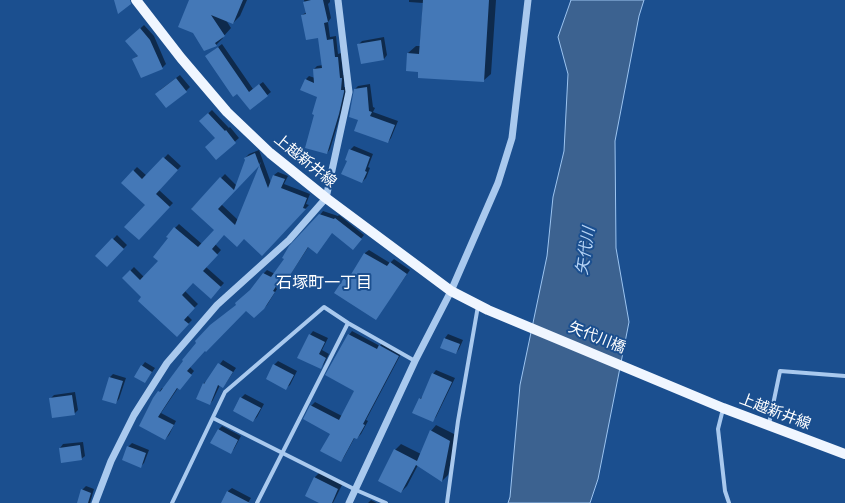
<!DOCTYPE html>
<html>
<head>
<meta charset="utf-8">
<style>
	body { margin:0 }
	canvas { display:block; background:#1b4f8f }
</style>
</head>
<body>
<canvas width="845" height="503"></canvas>
<script>
const c = document.querySelector('canvas').getContext('2d');
c.lineJoin = 'round';
function paint(path, color) { c.fillStyle = color; c.fill(path, 'evenodd'); }
const poly = rows => new Path2D(rows.map(r => 'M' + r).join(''));
function stroke(path, color, width, dash) { c.strokeStyle = color; c.lineWidth = width; c.lineCap = dash ? 'butt' : 'round'; c.setLineDash(dash || []); c.stroke(path); }
function drawText(font, color, halo, rows, align = 'center') {
  c.font = font + ' Karla,"Noto Sans JP",sans-serif'; c.lineWidth = 4; c.setLineDash([]); c.textBaseline = 'middle'; c.strokeStyle = halo; c.fillStyle = color; for (const [text, x, y, turn = 0] of rows) {
    c.save(); c.translate(x, y); c.rotate((+turn || 0) * Math.PI / 180); c.textAlign = isNaN(turn) ? turn : align; if (halo) c.strokeText(text, 0, 0); c.fillText(text, 0, 0); c.restore();
  }
}
const water = poly([
	[571,0,644,0,639,16,615,141,616,248,629,322,598,479,590,503,508,503,510,497,520,385,547,256,553,197,564,151,568,74,558,37,571,0]
]);
paint(water, '#3c6290');
stroke(water, '#9cc4f0', 1);
paint(poly([
	[190,0,247,0,240,16,233,23,226,20,231,28,223,37,223,38,216,45,205,50],
	[304,0,330,0,330,2,328,4,331,18,328,22,330,37,336,36,338,54,341,53,343,75,345,75,344,87,347,87,342,110,330,149,327,153,315,114,318,96,306,79,309,76,315,78,314,69,317,66,323,65,319,37,302,15,307,12],
	[409,0,496,0,491,74,483,81,419,71,408,53,416,46,420,46,423,3,409,2],
	[144,25,154,36,166,64,162,68,133,59,139,55,130,38],
	[384,37,387,55,384,59,358,45,362,41],
	[222,44,253,89,263,82,271,92,250,109,210,53],
	[180,75,190,87,186,91,160,90],
	[370,84,373,107,375,108,373,112,398,121,391,138,388,142,359,120,355,89,358,86],
	[212,110,229,128,230,127,239,138,216,158,216,138,200,121],
	[354,146,373,154,368,167,370,168,366,178,362,182,348,160,350,150],
	[259,150,271,183,274,175,278,172,288,176,284,184,310,194,306,204,309,205,262,254,244,238,224,234,215,244,221,250,206,267,224,283,214,294,193,282,185,291,198,304,187,315,192,320,177,335,143,296,123,278,134,267,144,277,160,260,169,238,167,236,179,224,202,244,215,230,192,208,225,174,237,186,246,160,245,158,249,154],
	[261,162,238,220,221,204],
	[168,154,181,166,159,190,173,203,139,239,146,205,122,183,137,167,147,176],
	[323,211,338,216,339,215,364,235,356,245,332,232,309,246,290,275,283,276,276,288,277,289,267,305,263,309,246,310,205,350,190,367,194,371,183,385,178,388,161,413,176,421,169,435,165,439,141,425,165,394,160,391,162,388,164,389,252,289,264,273,267,270,275,274],
	[117,235,127,245,107,266,97,256],
	[369,250,390,263,394,259,410,270,376,318,345,279,348,275,351,277,365,253],
	[313,331,328,338,322,350,329,354,324,364,320,368,310,335],
	[352,331,380,346,383,342,402,352,366,420,368,421,361,434,357,438,355,437,344,457,341,461,331,433,311,406,315,402,342,416,355,390,349,335],
	[448,334,463,340,459,349,456,353,441,347,445,338],
	[223,360,236,368,226,383,220,385,213,400,210,404,197,398,204,383,208,380],
	[278,361,297,371,290,385,286,388,274,365],
	[145,362,155,368,145,382,142,366],
	[436,370,455,378,436,417,432,421,420,399,423,396,433,374],
	[113,374,126,378,119,399,115,403,110,377],
	[75,392,78,410,74,414,50,399,54,395],
	[245,394,264,404,257,417,253,421,241,398],
	[436,425,456,435,448,475,442,481,418,465,407,486,401,492,395,450,401,444,421,454,431,431],
	[222,426,241,436,234,449,230,453,218,430],
	[83,442,85,456,81,459,60,448,63,444],
	[132,443,149,450,144,463,141,466,128,447],
	[320,472,343,483,333,503,322,503,314,478],
	[86,486,94,489,90,503,78,503,82,490],
	[232,488,251,498,248,503,222,503,228,491],
	[371,500,377,503,368,503]
]), '#0007');
paint(poly([
	[114,0,130,0,131,4,118,14],
	[189,0,243,0,233,24,211,15,225,36,215,43,217,46,204,51,193,33,178,27],
	[311,0,323,0,328,22,324,23,327,40,333,39,335,57,338,57,340,78,342,78,341,90,344,90,344,92,339,114,327,154,305,148,314,115,312,114,317,97,300,90,305,79,314,83,313,69,322,68,318,38,306,40,301,15,306,14,303,2],
	[423,0,489,0,484,82,418,78,418,72,406,71,407,53,419,54],
	[140,28,150,40,163,69,141,78,132,59,138,56,125,41],
	[381,40,384,60,361,64,357,44],
	[218,47,249,92,259,84,268,96,250,110,237,94,233,97,205,56],
	[176,78,187,92,166,108,155,94],
	[367,87,369,111,372,112,370,116,395,125,388,143,354,131,358,120,349,117,354,89],
	[208,113,225,131,226,130,236,143,216,160,205,147,215,138,199,121],
	[349,149,370,157,365,171,367,172,362,183,341,174,347,161,345,160],
	[255,153,268,188,273,175,285,179,281,188,307,198,303,208,306,209,262,256,244,239,237,247,224,235,212,249,218,255,203,271,221,287,211,299,193,283,182,295,195,308,184,320,189,324,177,337,138,301,141,297,122,278,130,270,140,280,158,261,153,257,168,238,166,237,174,227,198,247,214,230,191,209,220,177,234,190,245,160,244,158],
	[259,166,235,225,218,209],
	[163,157,178,170,156,194,170,207,139,240,124,227,145,205,121,183,133,170,142,179],
	[319,214,334,219,335,218,362,239,353,250,332,233,317,254,308,247,287,280,282,277,273,291,275,292,264,309,254,318,246,311,206,352,205,351,187,371,192,375,180,390,177,388,158,417,174,425,165,440,139,426,153,398,158,391,160,392,183,361,182,360,196,343,195,341,210,325,236,305,235,303,250,290,263,273,271,277,284,259,282,258,289,246],
	[112,238,124,249,107,267,95,256],
	[364,253,387,266,390,262,407,274,376,320,334,293,344,278,347,281],
	[309,334,325,342,319,354,326,358,321,369,297,358],
	[348,334,377,349,379,345,399,356,363,424,365,425,357,439,354,438,341,462,320,451,330,434,303,419,310,405,339,420,354,391,325,375],
	[444,338,460,344,456,354,440,348],
	[218,363,233,372,223,388,218,385,210,405,196,399,203,383,204,384],
	[273,364,294,375,286,390,266,379],
	[141,365,152,372,145,383,134,377],
	[432,373,452,382,433,422,412,413,419,398,421,399],
	[109,377,123,381,116,404,102,400],
	[72,395,75,415,52,418,49,398],
	[240,397,261,408,253,422,233,411],
	[218,429,238,440,231,454,210,443],
	[430,430,450,441,442,482,416,465,401,493,378,481,394,449,417,461],
	[80,445,82,460,61,463,59,448],
	[127,446,146,453,141,468,122,460],
	[314,477,338,489,332,503,319,503,305,496],
	[81,489,91,493,88,503,77,503],
	[227,491,250,503,221,503]
]), '#4478b7');
stroke(poly([
	[723,409,718,429,725,491,729,503],
	[213,418,356,490,386,503],
	[769,424,780,371,845,376],
	[172,503,225,392,324,307,348,323,415,361],
	[257,503,348,323],
	[447,503,458,421,478,306]
]), '#a9c9ee', 4);
stroke(poly([
	[95,503,111,461,134,415,167,363,217,305,289,240,326,198,349,92,338,0],
	[349,503,415,361,451,291,498,183,512,138,528,0]
]), '#a9c9ee', 7);
stroke(poly([
	[136,0,181,58,227,112,270,153,326,198,451,291,488,310,723,408,845,454]
]), '#f0f6ff', 10);
drawText('15px', '#fff', '#1b4f8f', [
	["上越新井線",305,161,39],
	["矢代川橋",597,338,22],
	["上越新井線",775,412,21]
]);
drawText('italic 16px', '#b5d3f5', '#1b4f8f', [
	["矢代川",586,251,-81]
]);
drawText('16px', '#fff', '#1b4f8f', [
	["石塚町一丁目",324,283]
]);
</script>
</body>
</html>
